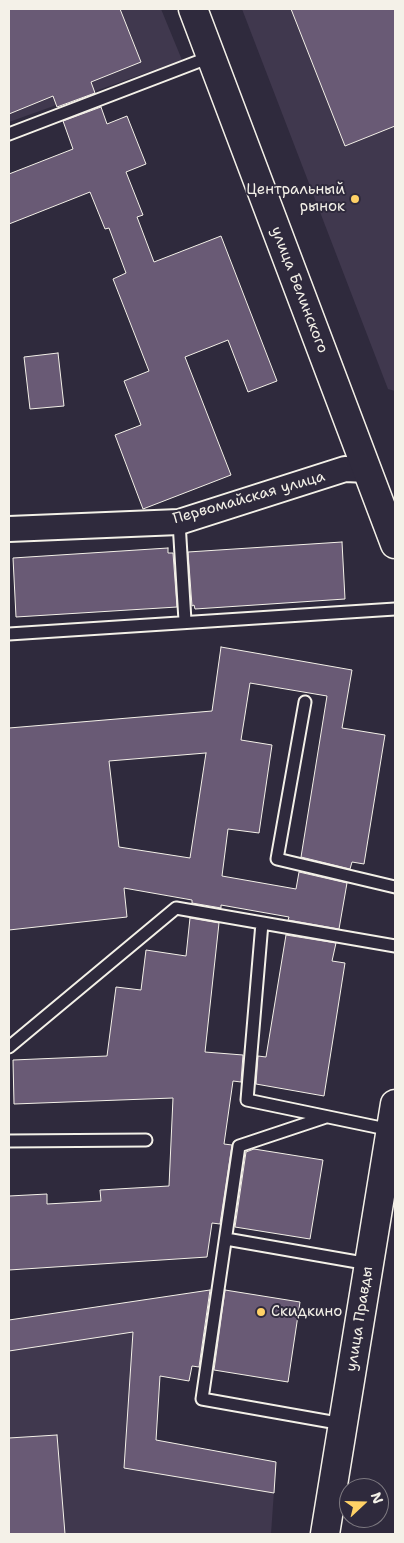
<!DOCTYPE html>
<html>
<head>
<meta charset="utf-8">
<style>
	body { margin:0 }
	#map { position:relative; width:404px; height:1543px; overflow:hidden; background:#2f2a3d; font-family:"Shantell Sans",sans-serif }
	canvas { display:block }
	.frame { position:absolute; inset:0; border:10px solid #f4f1e8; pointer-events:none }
	.north { position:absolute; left:339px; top:1478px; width:50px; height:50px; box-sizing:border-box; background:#2f2a3d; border:1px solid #7e7a81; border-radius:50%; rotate:69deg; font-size:14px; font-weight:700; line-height:20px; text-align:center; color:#f4f1e8 }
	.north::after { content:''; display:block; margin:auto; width:18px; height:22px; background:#ffd166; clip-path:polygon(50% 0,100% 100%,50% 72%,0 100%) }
</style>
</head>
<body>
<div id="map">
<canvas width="404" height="1543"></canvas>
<div class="frame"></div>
<div class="north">N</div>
</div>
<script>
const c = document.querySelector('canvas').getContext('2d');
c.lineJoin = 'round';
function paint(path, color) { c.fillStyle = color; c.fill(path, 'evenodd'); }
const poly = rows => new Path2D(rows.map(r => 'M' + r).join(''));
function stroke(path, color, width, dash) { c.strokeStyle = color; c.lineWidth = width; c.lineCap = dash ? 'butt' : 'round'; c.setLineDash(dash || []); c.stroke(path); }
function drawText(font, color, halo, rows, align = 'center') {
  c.font = font + ' "Shantell Sans",sans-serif'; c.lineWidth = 4; c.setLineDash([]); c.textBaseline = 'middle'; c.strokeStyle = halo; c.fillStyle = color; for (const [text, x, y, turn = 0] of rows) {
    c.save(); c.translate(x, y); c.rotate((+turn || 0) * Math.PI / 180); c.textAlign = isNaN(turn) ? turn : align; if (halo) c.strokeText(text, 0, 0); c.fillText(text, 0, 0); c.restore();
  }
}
paint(poly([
	[9,9,161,9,182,60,9,122],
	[242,9,395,9,395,391,388,389],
	[164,1297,156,1440,276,1462,271,1534,9,1534,9,1321]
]), '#40384e');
const building = poly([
	[9,9,120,9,141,62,91,82,95,93,57,107,53,96,9,114,9,9],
	[291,9,395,9,395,126,345,146,291,9],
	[101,107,107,124,127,116,146,164,126,172,143,215,137,217,154,262,221,236,277,381,248,392,228,340,185,357,231,475,143,509,115,435,141,425,124,381,149,371,113,279,126,273,109,228,105,229,90,192,9,224,9,174,73,149,63,121,101,107],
	[58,353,64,406,30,409,24,357,58,353],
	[342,542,345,599,195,609,194,605,192,606,188,552,342,542],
	[168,548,168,553,173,553,177,607,16,617,13,558,168,548],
	[221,647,352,670,342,728,385,735,364,864,352,862,350,869,301,857,327,696,250,683,241,740,272,745,259,833,228,829,222,876,296,889,299,872,347,883,339,929,288,920,289,917,221,905,221,908,192,903,192,900,124,888,127,917,9,930,9,728,212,711,221,647],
	[206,753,190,858,119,847,109,761,206,753],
	[190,918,219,923,205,1052,243,1055,241,1082,233,1081,224,1144,232,1145,220,1224,212,1223,207,1257,9,1270,9,1196,47,1194,47,1204,101,1201,100,1190,169,1186,173,1098,14,1104,13,1060,107,1056,116,987,141,990,146,950,186,956,190,918],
	[286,935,336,943,332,961,345,963,324,1096,256,1084,258,1056,266,1057,286,935],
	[254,1149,323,1160,310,1239,235,1227,246,1152,254,1149],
	[210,1290,199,1367,192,1366,189,1381,160,1376,156,1440,276,1462,274,1493,124,1468,133,1332,9,1351,9,1320,210,1290],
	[225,1290,300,1302,288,1382,214,1370,225,1290],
	[57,1435,65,1534,9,1534,9,1438,57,1435]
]);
paint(building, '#695a75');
stroke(building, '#f4f1e8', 1);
const service = poly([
	[9,134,210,57],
	[179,522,185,621],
	[9,634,395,609],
	[305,702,277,859,395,887],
	[262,923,247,1100,391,1130],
	[9,1047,176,908,395,946],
	[326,1117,239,1146,202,1399,343,1424],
	[9,1141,146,1140],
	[226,1239,369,1264]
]);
const minor = poly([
	[9,529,179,522,345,469,368,470]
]);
const tertiary = poly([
	[193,9,395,544],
	[325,1534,395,1104]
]);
stroke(service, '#f4f1e8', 15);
stroke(minor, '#f4f1e8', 28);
stroke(tertiary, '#f4f1e8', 31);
stroke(service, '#2f2a3d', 11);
stroke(minor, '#2f2a3d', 24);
stroke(tertiary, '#2f2a3d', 28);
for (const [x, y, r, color] of [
	[355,199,5,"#ffd166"],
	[261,1312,5,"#ffd166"]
]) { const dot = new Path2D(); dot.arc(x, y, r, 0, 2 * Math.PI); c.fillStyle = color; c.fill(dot); stroke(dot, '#2f2a3d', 2); }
drawText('15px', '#f4f1e8', '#2f2a3d', [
	["Центральный",345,190],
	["рынок",345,207],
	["Скидкино",271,1312,"left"]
], 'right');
drawText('15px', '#f4f1e8', '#2f2a3d', [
	["улица Белинского",299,290,69],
	["Первомайская улица",249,498,-16],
	["улица Правды",360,1319,-81]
]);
</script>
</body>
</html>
